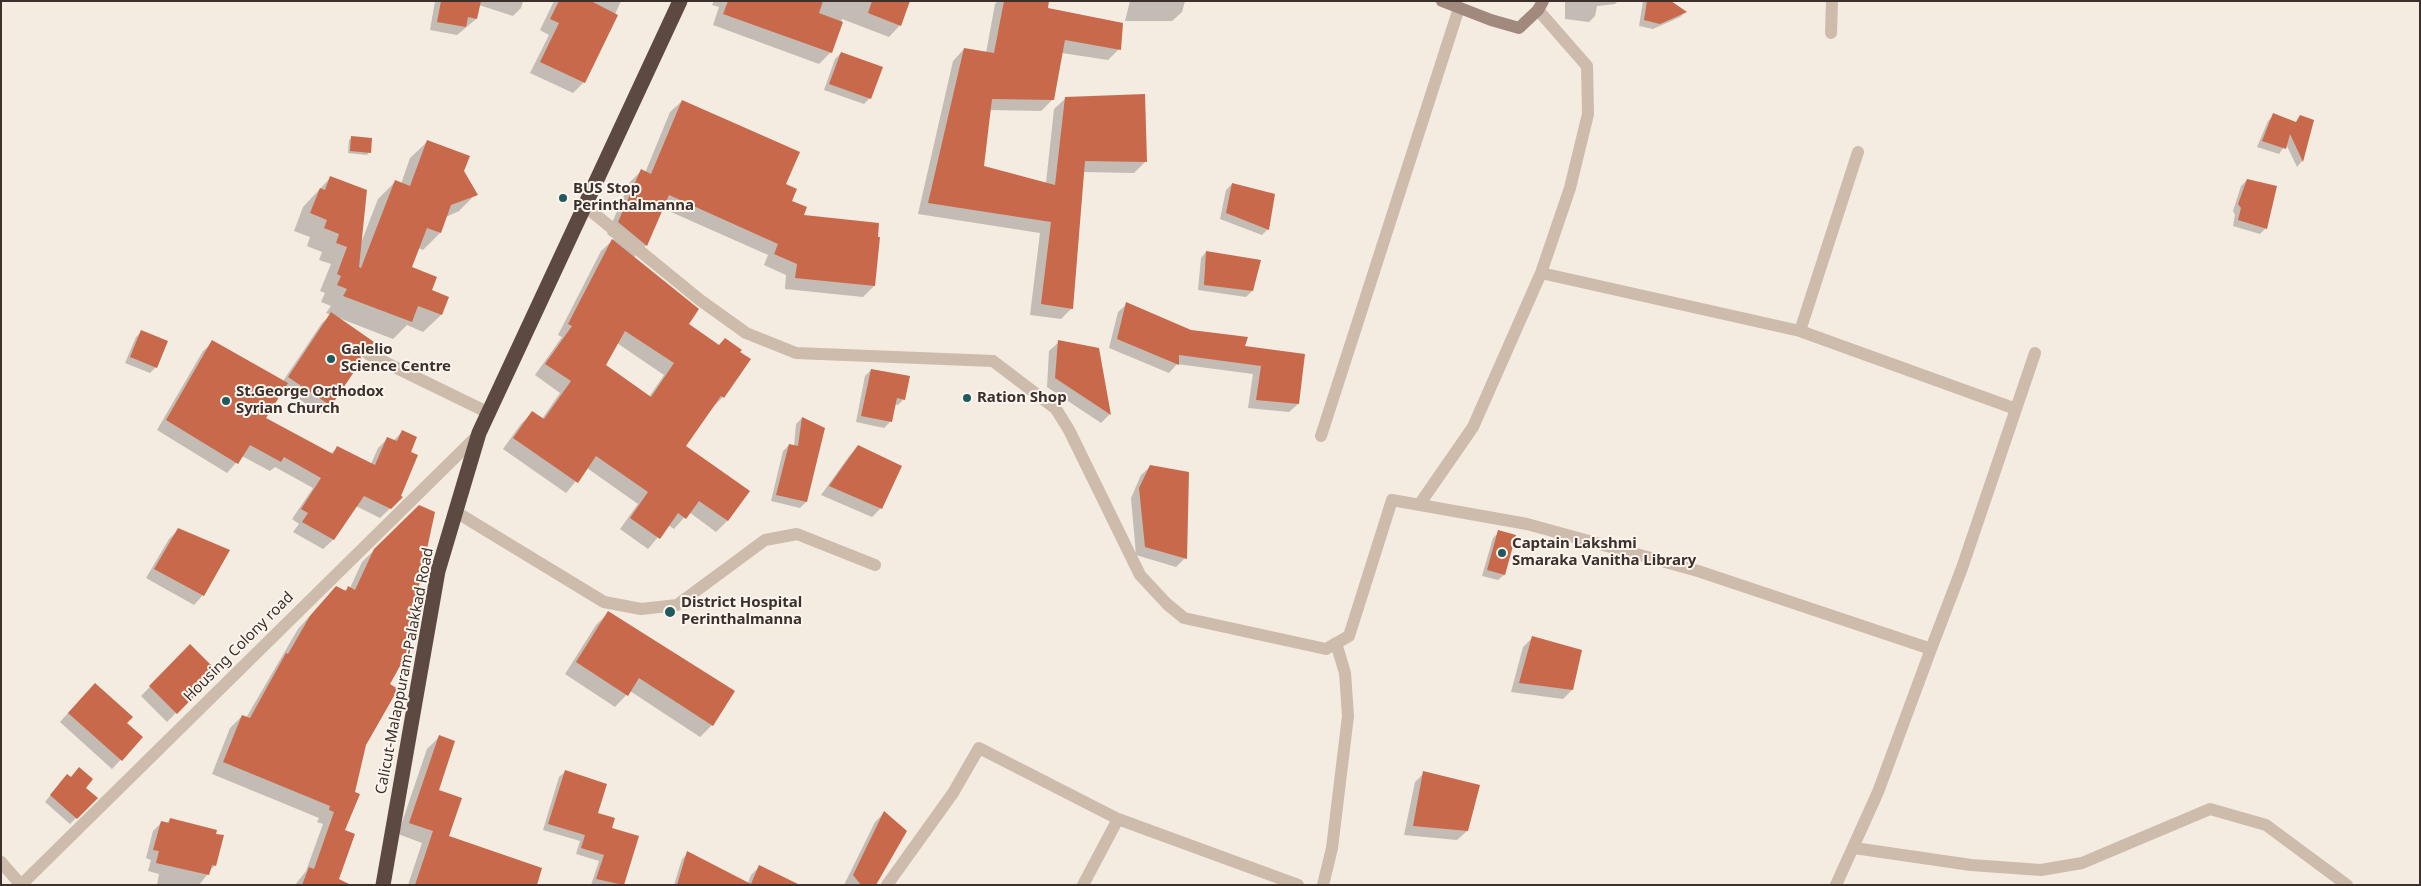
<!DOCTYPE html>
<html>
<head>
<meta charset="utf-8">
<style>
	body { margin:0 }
	#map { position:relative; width:2421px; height:886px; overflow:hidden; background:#f4ebe1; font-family:"Noto Sans",sans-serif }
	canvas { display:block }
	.frame { position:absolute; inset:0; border:2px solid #3b302b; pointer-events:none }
</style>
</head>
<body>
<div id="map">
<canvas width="2421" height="886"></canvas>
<div class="frame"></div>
</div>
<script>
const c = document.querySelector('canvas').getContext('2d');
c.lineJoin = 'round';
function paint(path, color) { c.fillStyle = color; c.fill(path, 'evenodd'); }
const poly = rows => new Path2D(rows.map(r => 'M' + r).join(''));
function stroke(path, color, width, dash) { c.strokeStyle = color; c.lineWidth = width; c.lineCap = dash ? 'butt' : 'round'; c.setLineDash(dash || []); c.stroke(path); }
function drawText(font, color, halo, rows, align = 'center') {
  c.font = font + ' "Noto Sans",sans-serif'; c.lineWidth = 4; c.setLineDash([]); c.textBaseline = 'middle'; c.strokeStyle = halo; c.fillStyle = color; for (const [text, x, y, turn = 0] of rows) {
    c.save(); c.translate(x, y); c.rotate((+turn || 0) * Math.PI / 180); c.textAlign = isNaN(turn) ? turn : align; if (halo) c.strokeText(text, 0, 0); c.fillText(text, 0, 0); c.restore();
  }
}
paint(poly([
	[435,1,523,1,521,8,513,16,479,5,476,19,457,35,430,30],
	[554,1,621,1,584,82,573,93,530,73,549,35,540,30],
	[714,1,909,1,900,25,889,37,842,19,831,52,819,64,713,25,719,7,712,5],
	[998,1,1048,1,1047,9,1119,49,1108,60,1062,53,1053,99,1041,111,990,110,983,167,1046,183,1054,109,1066,98,1145,162,1134,173,1083,172,1072,308,1061,319,1030,315,1040,233,918,214,953,61,964,49,986,53,995,4],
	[1130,1,1185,1,1182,12,1172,21,1125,21],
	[1565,1,1618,1,1615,4,1597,6,1595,16,1589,22,1565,19],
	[1643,1,1671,1,1685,12,1680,17,1653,29,1639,26],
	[841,53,870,98,864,104,824,90,835,59],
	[682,101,785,185,791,201,802,216,874,286,863,297,785,289,786,275,764,265,768,255,662,208,646,245,633,258,687,324,723,397,712,408,684,446,748,491,727,521,716,532,689,512,674,529,668,525,648,549,620,529,638,504,587,468,566,493,503,449,521,424,532,413,542,419,560,393,535,375,562,337,558,335,601,251,614,239,607,234,630,182,641,171,645,173,670,112],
	[617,343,664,375,649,397,604,365],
	[2274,115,2295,123,2301,117,2313,121,2302,161,2297,167,2286,144,2279,154,2257,147,2268,121],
	[352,138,369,152,367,155,348,153,349,140],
	[428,141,463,171,476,194,459,211,446,217,440,233,423,250,418,248,410,268,430,291,447,297,441,315,423,332,407,325,393,339,339,318,370,346,361,355,358,355,361,360,330,405,321,414,283,388,265,418,330,454,337,448,371,464,378,448,388,438,393,441,402,432,410,453,399,497,401,498,380,518,356,506,333,540,323,549,293,532,299,524,292,519,313,488,275,467,270,471,242,456,227,473,157,430,203,351,213,342,283,381,322,323,331,315,326,313,331,306,321,302,325,293,320,291,331,264,319,260,322,252,307,246,310,237,294,231,303,207,331,177,361,243,378,199,395,182,401,184,410,158],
	[2247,180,2266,228,2260,234,2233,226,2235,215,2233,211,2241,186],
	[1232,184,1268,229,1262,235,1220,219,1226,190],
	[1206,252,1252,291,1246,297,1198,290,1201,258],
	[1127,304,1191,331,1243,347,1298,404,1289,412,1248,408,1253,374,1177,364,1169,373,1109,348,1118,312],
	[142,331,156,367,150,373,125,363,136,337],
	[1059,342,1110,414,1101,423,1047,387,1049,351],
	[871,370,904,399,898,405,894,404,890,422,884,428,856,422,865,376],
	[802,418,806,502,800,508,771,501,783,451,789,445,794,446,796,424],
	[859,446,881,508,872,517,821,495,850,455],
	[1151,466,1185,558,1176,567,1136,555,1131,498,1141,475],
	[419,506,388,685,365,744,343,831,336,884,338,885,295,885,306,871,323,824,317,822,319,818,212,774,230,728,242,716,246,718,298,629,324,600,350,588,362,562],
	[178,530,203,595,194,605,146,578,169,539],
	[1499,532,1504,575,1498,580,1482,576,1493,538],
	[608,613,712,725,700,737,630,691,615,707,565,674,596,625],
	[1533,637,1572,690,1563,699,1511,692,1523,647],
	[190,646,216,672,167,722,141,696],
	[86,693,141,738,112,769,60,722],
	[439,737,438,791,447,837,535,885,408,885,422,843,398,834,427,749],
	[565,772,611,829,638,837,623,885,591,885,599,861,576,854,580,841,543,830,559,777],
	[1424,773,1467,831,1457,840,1404,835,1415,782],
	[62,781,84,789,96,798,70,824,45,802],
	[884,813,874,885,844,885,875,822],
	[170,819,222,836,214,866,199,885,157,885,159,874,148,871,151,860,146,858,153,831,161,823,166,824],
	[688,853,730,885,674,885,682,859],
	[759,867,797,885,747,885,751,875]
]), '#0003');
paint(poly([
	[441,1,481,1,477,19,468,17,466,27,437,22],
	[559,1,591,1,618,15,585,83,540,62,559,23,550,19],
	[728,1,823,1,819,13,843,22,832,53,723,14],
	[872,1,910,1,901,26,868,13],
	[1004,1,1049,1,1048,8,1123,23,1121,50,1065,40,1054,100,992,99,984,166,1055,185,1065,97,1145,94,1147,162,1085,161,1073,309,1041,304,1051,222,928,203,964,48,994,53],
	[1647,1,1671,1,1687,12,1660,24,1644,20],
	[841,52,883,67,871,99,829,84],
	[682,100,800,152,786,184,797,189,792,201,807,207,804,215,879,223,878,237,880,237,875,286,795,278,797,264,774,254,778,244,669,195,647,246,618,222,641,169,651,174],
	[2273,113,2296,122,2300,115,2314,120,2303,162,2290,134,2286,149,2262,141],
	[351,136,372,138,371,153,350,151],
	[427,140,470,156,464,171,478,195,451,205,441,233,427,228,412,267,437,277,432,290,449,297,442,315,418,306,412,322,343,296,347,289,337,285,341,276,337,274,347,247,336,243,339,234,324,228,327,220,310,213,320,188,325,190,330,176,367,190,359,267,361,268,395,180,410,186],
	[2247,179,2277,186,2267,229,2238,220,2241,208,2238,204],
	[1232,183,1275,194,1269,230,1226,213],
	[612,239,699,309,689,324,719,345,725,338,742,350,740,352,751,359,724,398,721,396,686,446,750,491,728,521,699,501,686,519,678,513,660,539,630,518,648,492,596,456,578,483,513,438,532,411,544,419,571,381,545,364,572,326,568,324],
	[625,331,674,363,651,397,606,365],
	[1206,251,1261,260,1253,291,1204,285],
	[1126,302,1191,330,1248,337,1245,346,1305,354,1299,404,1256,400,1261,366,1179,355,1179,365,1117,339],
	[331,312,374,342,371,347,367,346,361,350,360,355,362,360,331,406,288,377],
	[141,330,168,341,157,368,130,357],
	[212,340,288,383,266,418,333,454,337,446,375,465,387,437,397,441,402,430,417,437,411,452,418,455,401,496,403,497,391,509,364,496,334,540,302,522,308,513,301,509,321,478,284,457,281,462,250,445,238,464,166,420],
	[1058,340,1099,348,1111,415,1055,378],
	[871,369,910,376,905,400,897,398,892,422,861,416],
	[802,417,825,428,807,502,776,495,789,444,798,446],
	[858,445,902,466,882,509,829,486],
	[1150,465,1189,472,1187,559,1145,547,1139,488],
	[419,505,435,512,406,646,410,648,390,684,398,689,366,745,355,792,360,794,345,830,355,834,339,879,351,885,302,885,309,867,314,869,334,812,329,810,330,806,223,762,242,715,250,718,286,653,288,654,310,616,336,586,346,591,348,586,355,590,374,549],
	[178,528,230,550,204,596,154,569],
	[1498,530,1516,535,1505,575,1487,570],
	[608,611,735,691,713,726,639,678,628,696,576,662],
	[1532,636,1582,650,1573,690,1519,683],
	[190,644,218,672,177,714,149,686],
	[95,683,133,717,127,723,143,737,122,761,68,713],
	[439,735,455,741,439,790,462,798,449,836,542,868,537,885,415,885,433,831,409,823],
	[79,767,93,779,86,788,98,798,77,819,50,795,67,774,71,777],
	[565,770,607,784,598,813,615,818,612,828,639,836,624,885,596,879,604,855,581,848,585,835,548,824],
	[1423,771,1480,785,1468,831,1413,826],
	[884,811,907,831,876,885,861,885,853,875],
	[170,818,217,830,216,834,224,835,216,866,212,865,209,875,156,863,159,851,153,850,161,821,169,823],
	[687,851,751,884,759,865,800,885,677,885]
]), '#c8694b');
stroke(poly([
	[1831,33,1832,1],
	[586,207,700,300,746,333,796,353,993,361,1056,409,1069,430,1140,575,1167,604,1184,618,1326,649,1349,636,1392,500,1527,524,1698,571,1931,649,1878,792,1836,885],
	[1541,273,1800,331,2016,409],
	[1800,331,1858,152],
	[368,354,489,413],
	[1321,436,1459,8],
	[1419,505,1473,427,1541,273,1570,188,1588,114,1587,66,1538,10],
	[456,512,604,602,641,609,677,605,765,540,797,534,875,565],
	[1931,649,1962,568,2035,353],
	[1118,819,1298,885],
	[1854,848,1971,865,2041,870,2082,863,2210,809,2266,825,2347,885],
	[1,862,21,885],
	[21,885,479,434],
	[887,885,953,793,979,748,1118,819,1083,885],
	[1323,885,1332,848,1348,716,1345,673,1336,643]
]), '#cdbbac', 12);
stroke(poly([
	[1442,1,1491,20,1519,28,1538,10,1543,1]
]), '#a18a7d', 12);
stroke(poly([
	[383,885,438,571,479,433,680,1]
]), '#5c4a42', 15);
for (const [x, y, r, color] of [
	[563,198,5,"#1f5a5e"],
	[331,359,5,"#1f5a5e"],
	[967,398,5,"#1f5a5e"],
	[226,401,5,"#1f5a5e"],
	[1502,553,5,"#1f5a5e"],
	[670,612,6,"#1f5a5e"]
]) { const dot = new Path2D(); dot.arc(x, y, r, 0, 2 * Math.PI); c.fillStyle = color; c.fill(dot); stroke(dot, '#fbf5ee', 2); }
drawText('bold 15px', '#3b302b', '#fbf5ee', [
	["BUS Stop",573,189],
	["Perinthalmanna",573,206],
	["Galelio",341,350],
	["Science Centre",341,367],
	["St.George Orthodox",236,392],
	["Syrian Church",236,409],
	["Ration Shop",977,398],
	["Captain Lakshmi",1512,544],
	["Smaraka Vanitha Library",1512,561],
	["District Hospital",681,603],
	["Perinthalmanna",681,620]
], 'left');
drawText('15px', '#3b302b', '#fbf5ee', [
	["Housing Colony road",239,647,-45],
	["Calicut-Malappuram-Palakkad Road",405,671,-79]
]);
</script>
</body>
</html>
